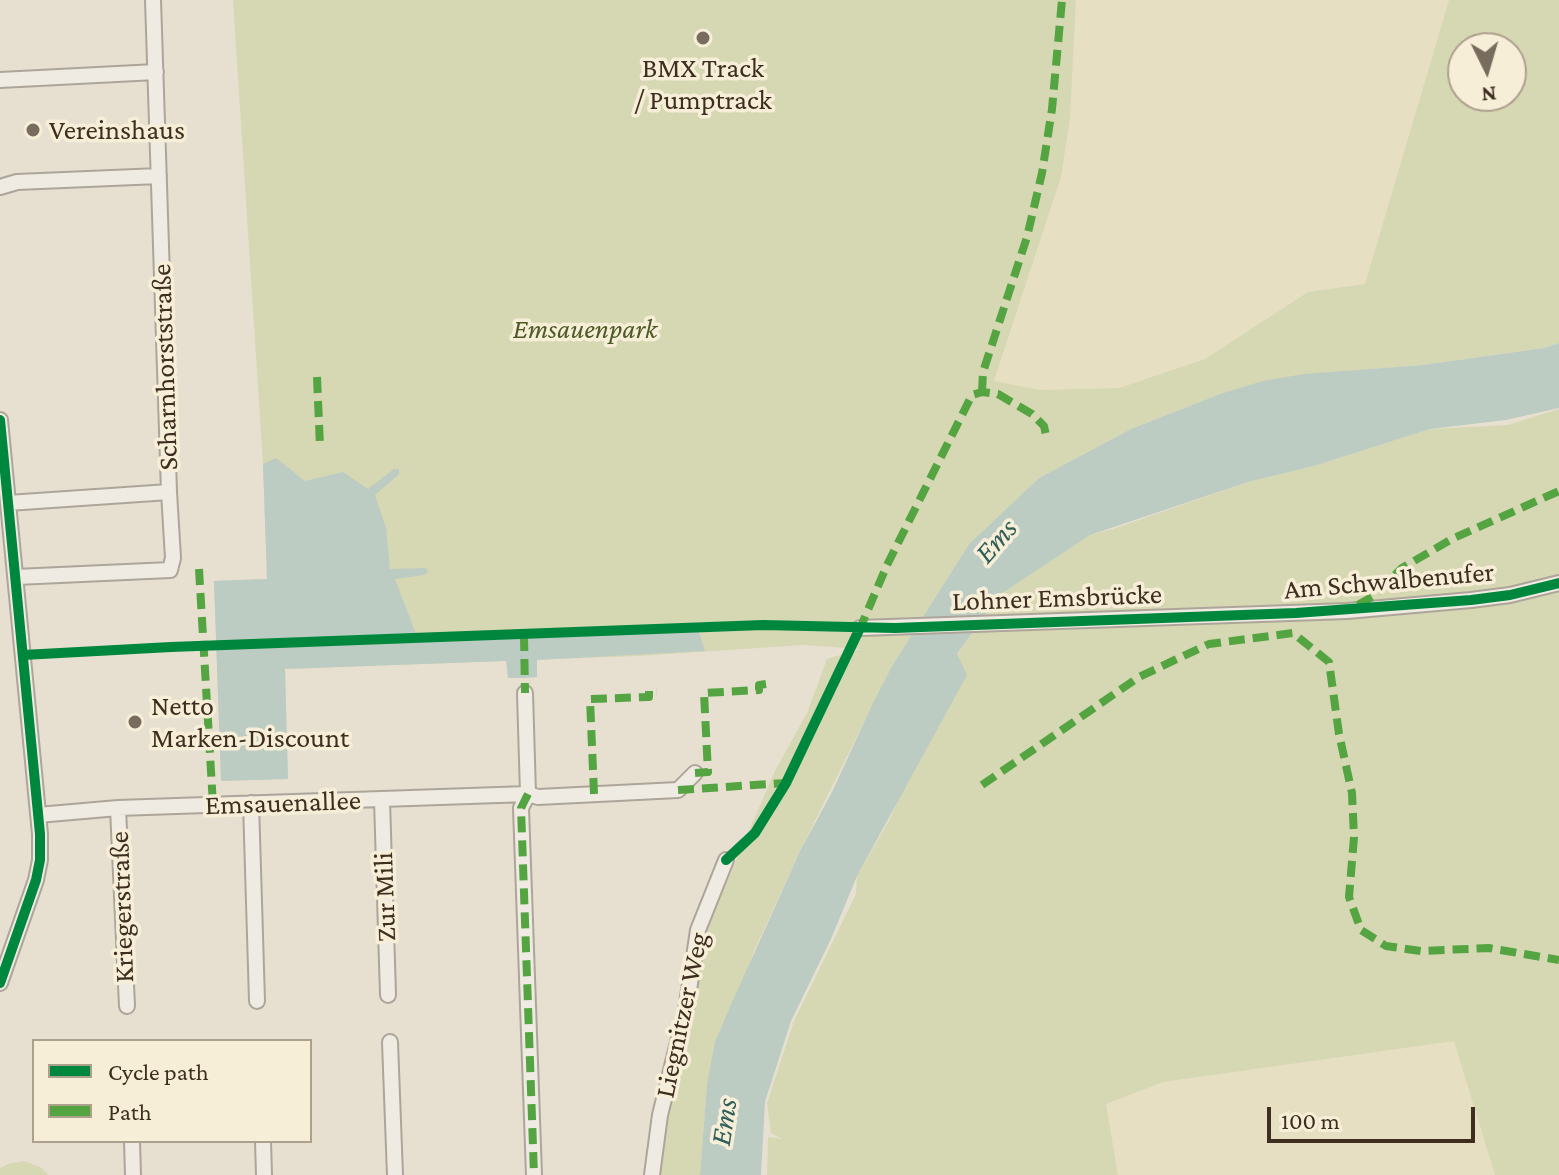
<!DOCTYPE html>
<html>
<head>
<meta charset="utf-8">
<style>
	body { margin:0 }
	#map { position:relative; width:1559px; height:1175px; overflow:hidden; background:#e7e0d1; font-family:"Crimson Pro",serif }
	canvas { display:block }
	.legend { position:absolute; left:32px; top:1039px; width:280px; height:104px; box-sizing:border-box; background:#f7eed8; border:2px solid #ada18e; margin:0; padding:10px 14px; list-style:none; font-size:24px; color:#3d2e20 }
	.legend li { display:flex; align-items:center; gap:16px; height:40px }
	.legend b { width:40px; border:2px solid #ada18e }
	.north { position:absolute; left:1447px; top:32px; width:80px; height:80px; box-sizing:border-box; background:#f7eed8; border:2px solid #ada18e; border-radius:50%; rotate:175deg; font-size:22px; font-weight:700; line-height:32px; text-align:center; color:#3d2e20 }
	.north::after { content:''; display:block; margin:auto; width:28px; height:36px; background:#786c5e; clip-path:polygon(50% 0,100% 100%,50% 72%,0 100%) }
	.scale { position:absolute; left:1267px; top:1107px; width:208px; height:36px; box-sizing:border-box; border:4px solid #3d2e20; border-top:0; padding-left:10px; font-size:24px; line-height:28px; white-space:nowrap; color:#3d2e20; -webkit-text-stroke:6px #f7eed8; paint-order:stroke }
</style>
</head>
<body>
<div id="map">
<canvas width="1559" height="1175"></canvas>
<ul class="legend">
<li><b style="height:10px;background:#00873e"></b>Cycle path</li>
<li><b style="height:10px;background:#54a441"></b>Path</li>
</ul>
<div class="north">N</div>
<div class="scale">100 m</div>
</div>
<script>
const c = document.querySelector('canvas').getContext('2d');
c.lineJoin = 'round';
function paint(path, color) { c.fillStyle = color; c.fill(path, 'evenodd'); }
const poly = rows => new Path2D(rows.map(r => 'M' + r).join(''));
function stroke(path, color, width, dash) { c.strokeStyle = color; c.lineWidth = width; c.lineCap = dash ? 'butt' : 'round'; c.setLineDash(dash || []); c.stroke(path); }
function drawText(font, color, halo, rows, align = 'center') {
  c.font = font + ' "Crimson Pro",serif'; c.lineWidth = 7; c.setLineDash([]); c.textBaseline = 'middle'; c.strokeStyle = halo; c.fillStyle = color; for (const [text, x, y, turn = 0] of rows) {
    c.save(); c.translate(x, y); c.rotate((+turn || 0) * Math.PI / 180); c.textAlign = isNaN(turn) ? turn : align; if (halo) c.strokeText(text, 0, 0); c.fillText(text, 0, 0); c.restore();
  }
}
paint(poly([
	[1076,0,1449,0,1365,284,1308,292,1205,359,1119,388,1040,390,994,382,1061,177,1070,118],
	[1455,1040,1495,1175,1118,1175,1105,1104,1163,1082]
]), '#e6dfc2');
paint(poly([
	[233,0,1076,0,1070,118,1061,177,994,381,1040,390,1119,388,1205,359,1308,292,1365,284,1449,0,1559,0,1559,343,1544,348,1423,365,1308,374,1220,394,1131,429,1039,478,969,544,892,666,800,851,754,951,707,1084,700,1175,657,1175,664,1118,670,1105,681,1036,702,939,775,771,807,713,827,659,861,649,803,645,639,656,285,669,288,779,221,781,214,581,267,579,263,464],
	[1463,48,1511,48,1511,96,1463,96],
	[1559,409,1559,1175,1495,1175,1454,1041,1163,1082,1106,1104,1118,1175,767,1175,768,1137,782,1139,771,1133,767,1103,794,1021,856,894,857,876,890,819,957,655,1001,594,1089,535,1113,529,1248,482,1314,466,1430,429,1508,425],
	[24,1161,40,1167,49,1175,0,1175,0,1168,8,1164]
]), '#d6d7b3');
paint(poly([
	[1559,343,1559,408,1506,420,1430,429,1314,466,1248,482,1090,535,1001,594,957,654,967,675,857,876,831,939,791,1021,765,1102,761,1175,700,1175,707,1084,715,1042,730,1007,800,851,832,792,872,705,892,666,969,544,1039,478,1131,429,1220,394,1263,381,1304,374,1423,365,1544,348],
	[276,458,305,481,343,472,368,489,394,469,399,469,399,474,375,495,386,528,390,569,426,568,428,572,424,575,395,579,419,642,699,632,705,651,537,660,537,677,524,678,508,678,506,661,285,669,288,779,221,781,214,581,267,579,263,464]
]), '#bcccc2');
const minor = poly([
	[0,80,156,72],
	[0,187,17,182,159,176],
	[0,420,40,834,40,860,36,880,0,983],
	[8,503,169,492,153,0],
	[16,577,170,570,173,558,169,492],
	[860,628,1347,611,1471,600,1510,595,1559,583],
	[525,693,528,794,521,808,534,1175],
	[382,800,388,995],
	[251,803,257,1001],
	[118,808,127,1006],
	[38,815,118,808,528,794,538,797,678,790,695,773],
	[390,1042,395,1175],
	[132,1141,133,1175],
	[263,1141,264,1175],
	[652,1175,660,1115,686,1010,698,930,726,860]
]);
stroke(minor, '#ada599', 18);
stroke(minor, '#efebe3', 14);
stroke(poly([
	[317,377,320,446],
	[982,392,983,372,1027,237,1042,173,1052,109,1062,0],
	[199,569,213,805],
	[1358,605,1372,597,1402,568,1452,539,1559,491],
	[859,631,887,565,972,395,982,392,998,394,1032,414,1044,426,1047,440],
	[524,635,525,693],
	[695,773,708,772,704,693,759,690,759,685,766,684],
	[982,785,1139,677,1179,658,1209,644,1293,633,1329,662,1339,734,1352,793,1354,837,1349,897,1361,930,1386,946,1421,951,1489,948,1559,960],
	[678,790,786,783],
	[528,794,521,808,534,1175],
	[594,794,590,699,649,697,649,691,657,691]
]), '#54a441', 8, [16, 8]);
stroke(poly([
	[0,420,40,834,40,860,36,880,0,983],
	[23,655,171,647,763,625,895,628,1296,613,1471,600,1510,595,1559,583],
	[726,860,755,833,786,783,860,628]
]), '#00873e', 10);
for (const [x, y, r, color] of [
	[703,38,8,"#786c5e"],
	[33,130,8,"#786c5e"],
	[135,722,8,"#786c5e"]
]) { const dot = new Path2D(); dot.arc(x, y, r, 0, 2 * Math.PI); c.fillStyle = color; c.fill(dot); stroke(dot, '#f7eed8', 3); }
drawText('28px', '#3d2e20', '#f7eed8', [
	["BMX Track",703,68,"center"],
	["/ Pumptrack",703,100,"center"],
	["Vereinshaus",49,130],
	["Netto",151,706],
	["Marken-Discount",151,738]
], 'left');
drawText('italic 28px', '#4d5a26', '#f7eed8', [
	["Emsauenpark",585,329]
]);
drawText('28px', '#3d2e20', '#f7eed8', [
	["Scharnhorststraße",165,367,-92],
	["Am Schwalbenufer",1389,581,-5],
	["Lohner Emsbrücke",1057,598,-2],
	["Emsauenallee",283,803,-2],
	["Zur Mili",385,897,-92],
	["Kriegerstraße",122,907,-92],
	["Liegnitzer Weg",682,1015,-78]
]);
drawText('italic 30px', '#2f5d5a', '#f7eed8', [
	["Ems",996,541,-49],
	["Ems",724,1122,-81]
]);
</script>
</body>
</html>
